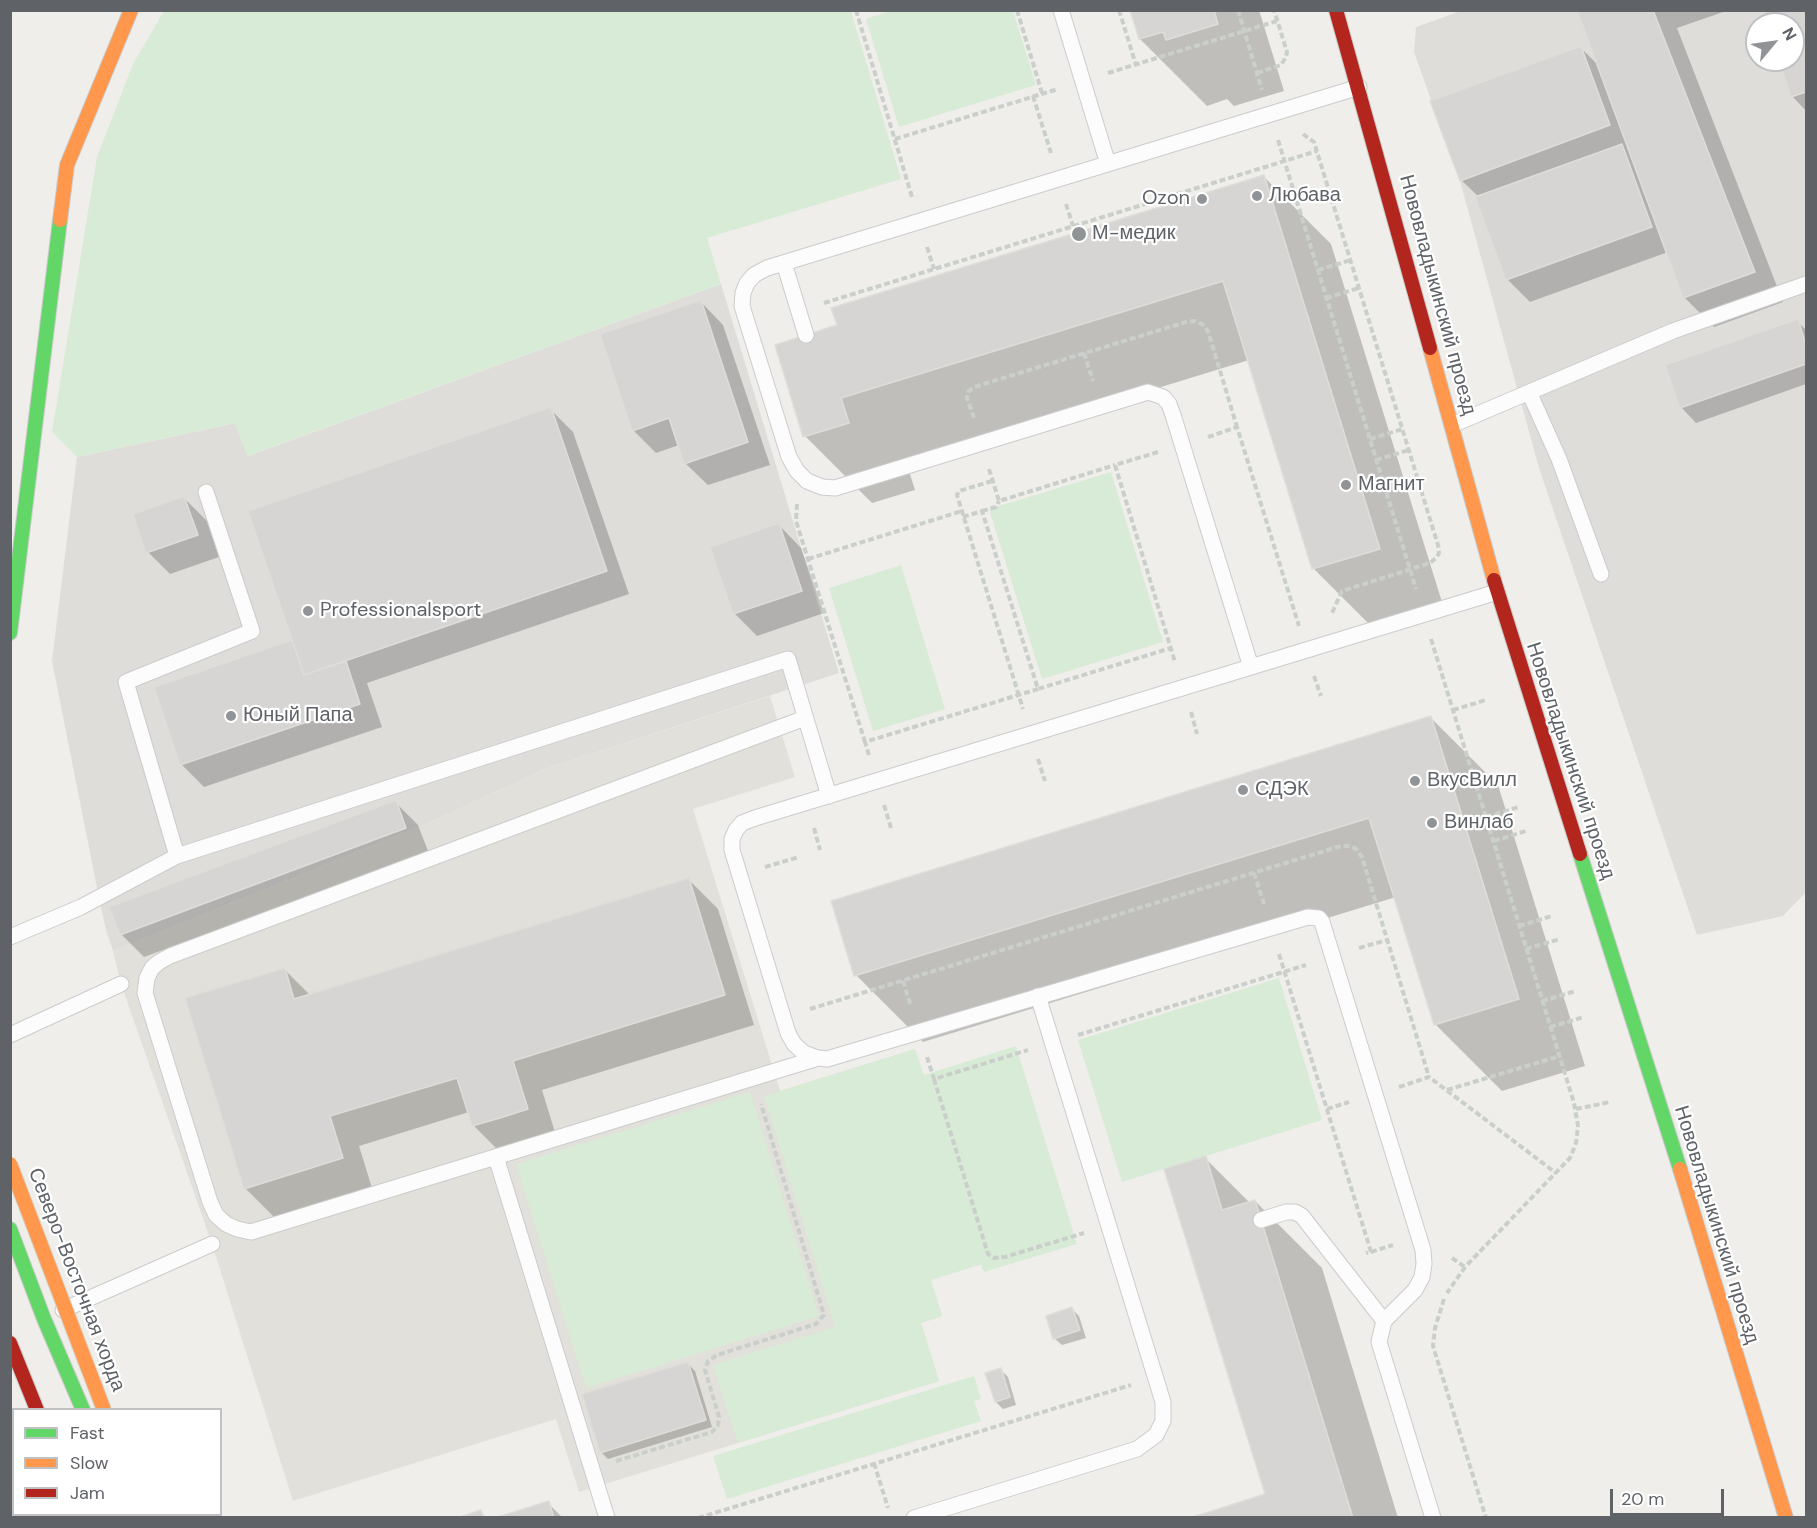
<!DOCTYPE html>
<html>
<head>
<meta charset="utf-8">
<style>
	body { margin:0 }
	#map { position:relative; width:1817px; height:1528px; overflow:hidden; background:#efeeea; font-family:"DM Sans",sans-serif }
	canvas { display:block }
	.frame { position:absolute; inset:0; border:12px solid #5f6368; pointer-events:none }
	.legend { position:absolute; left:12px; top:1408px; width:210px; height:108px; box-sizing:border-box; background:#fff; border:2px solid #bfc1c3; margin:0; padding:8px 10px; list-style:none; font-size:18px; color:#5f6368 }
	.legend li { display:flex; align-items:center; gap:12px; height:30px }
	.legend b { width:30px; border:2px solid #bfc1c3 }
	.north { position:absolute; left:1745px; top:12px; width:60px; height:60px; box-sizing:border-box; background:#fff; border:2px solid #bfc1c3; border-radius:50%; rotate:61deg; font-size:16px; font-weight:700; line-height:24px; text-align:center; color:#5f6368 }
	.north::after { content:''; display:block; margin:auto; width:21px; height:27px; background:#919496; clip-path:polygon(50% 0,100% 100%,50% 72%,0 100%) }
	.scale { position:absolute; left:1610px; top:1489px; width:114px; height:27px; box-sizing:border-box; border:3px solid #5f6368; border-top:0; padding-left:8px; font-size:18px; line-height:21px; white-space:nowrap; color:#5f6368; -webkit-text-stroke:4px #fff; paint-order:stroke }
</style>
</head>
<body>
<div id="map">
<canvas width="1817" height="1528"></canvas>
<div class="frame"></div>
<ul class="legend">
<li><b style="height:8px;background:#63d668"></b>Fast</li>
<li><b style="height:8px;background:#ff974d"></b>Slow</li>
<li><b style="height:8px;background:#b3261e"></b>Jam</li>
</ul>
<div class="north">N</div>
<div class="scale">20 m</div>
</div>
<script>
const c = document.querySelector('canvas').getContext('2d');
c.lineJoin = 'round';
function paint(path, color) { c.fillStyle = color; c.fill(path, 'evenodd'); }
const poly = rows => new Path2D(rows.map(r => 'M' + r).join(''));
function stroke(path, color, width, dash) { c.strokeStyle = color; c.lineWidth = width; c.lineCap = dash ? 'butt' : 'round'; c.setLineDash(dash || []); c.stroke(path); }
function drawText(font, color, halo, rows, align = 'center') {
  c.font = font + ' "DM Sans",sans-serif'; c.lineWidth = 4.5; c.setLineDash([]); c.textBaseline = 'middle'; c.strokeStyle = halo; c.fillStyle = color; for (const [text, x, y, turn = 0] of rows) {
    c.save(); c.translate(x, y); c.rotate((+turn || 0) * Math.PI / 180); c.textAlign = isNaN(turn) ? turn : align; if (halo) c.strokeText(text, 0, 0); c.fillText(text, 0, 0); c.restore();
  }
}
paint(poly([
	[1461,11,1806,11,1806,892,1783,916,1697,935,1539,468,1460,181,1414,52,1416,27],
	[1757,24,1793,24,1793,60,1757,60],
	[721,284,839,673,545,769,431,822,113,951,106,930,99,898,52,661,77,457,236,423,248,456]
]), '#dfddda');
paint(poly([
	[770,696,795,777,693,809,780,1091,915,1049,982,1264,931,1280,942,1316,921,1323,939,1381,579,1492,556,1419,293,1501,212,1244,121,984,113,951,431,822,545,769]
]), '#e2e0da');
paint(poly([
	[892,10,1013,11,1036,85,899,127,866,19],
	[164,11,851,11,901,179,707,238,721,284,247,456,235,423,77,457,52,432,97,157,133,64],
	[1111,472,1163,642,1042,679,989,509],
	[901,565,945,709,873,731,829,588],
	[1279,978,1322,1120,1122,1182,1078,1040],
	[1016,1046,1077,1244,984,1272,981,1264,931,1280,942,1316,921,1323,939,1381,738,1443,713,1365,835,1327,764,1096,915,1049,924,1075],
	[750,1092,819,1316,586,1388,516,1164],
	[974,1376,981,1399,974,1401,981,1421,727,1499,713,1456]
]), '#d8ebd6');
paint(poly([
	[1131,10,1259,10,1284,91,1234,106,1227,99,1207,106,1140,39],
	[1579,10,1729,10,1677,28,1783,302,1714,327,1684,297,1668,252,1530,302,1507,279,1479,197,1461,180,1580,47,1599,66],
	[1765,10,1806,10,1806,111,1792,96,1780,60,1793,60,1793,24,1769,24],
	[1264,177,1331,244,1446,615,1380,635,1313,568,1249,360,907,465,915,490,872,503,805,436,839,326],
	[701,302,723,325,770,465,708,485,685,463,679,445,656,453,633,430],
	[1797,321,1806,330,1806,384,1696,423,1681,407],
	[550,409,573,432,629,594,367,683,382,727,204,787,181,764,156,688,294,641],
	[184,498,207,521,219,557,170,574,148,552],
	[779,525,801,548,824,613,757,636,734,613],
	[1431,718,1498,785,1585,1066,1502,1091,1435,1024,1396,897,923,1042,856,975,833,902],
	[395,802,418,825,428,851,144,957,121,934],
	[688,879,718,909,754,1025,542,1090,557,1139,503,1155,474,1126,469,1112,359,1146,372,1188,275,1218,245,1188,284,969,310,995],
	[1205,1158,1250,1203,1255,1201,1322,1268,1398,1518,1195,1518,1266,1495],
	[1072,1309,1079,1316,1086,1338,1062,1345,1054,1338],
	[688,1364,695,1371,712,1427,608,1459,601,1452],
	[1001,1370,1008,1377,1016,1405,1003,1409,996,1402],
	[548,1503,563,1518,500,1518]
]), '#0003');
const building = poly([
	[1130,10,1214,10,1218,24,1166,40,1163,32,1139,39,1130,10],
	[1577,10,1653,10,1755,272,1683,298,1577,10],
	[1763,10,1806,10,1806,92,1791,97,1779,60,1793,60,1793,24,1767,24,1763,10],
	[1581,46,1610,125,1460,181,1430,101,1581,46],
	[1622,144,1652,227,1506,280,1475,197,1622,144],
	[1264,175,1380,549,1312,569,1223,281,841,398,849,423,803,437,775,345,837,325,831,308,1264,175],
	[701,300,748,442,684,464,669,418,632,431,600,334,701,300],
	[1798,319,1806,345,1806,364,1680,408,1665,365,1798,319],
	[551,407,607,571,304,675,248,511,551,407],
	[184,496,198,535,146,553,133,514,184,496],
	[779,523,802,591,733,614,710,547,779,523],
	[292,640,304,675,346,661,360,704,180,765,154,687,292,640],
	[1431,716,1519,999,1434,1025,1369,818,854,976,831,901,1431,716],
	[396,800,406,828,120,935,109,907,396,800],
	[689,878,725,995,513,1061,528,1109,500,1118,472,1126,457,1078,330,1116,343,1158,244,1189,185,998,285,968,294,999,689,878],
	[1206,1156,1222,1210,1255,1200,1353,1518,1190,1518,1265,1494,1164,1169,1206,1156],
	[1072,1307,1080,1330,1053,1339,1046,1316,1072,1307],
	[688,1362,706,1420,600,1453,582,1394,688,1362],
	[1001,1368,1010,1397,995,1402,985,1373,1001,1368],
	[549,1501,554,1518,495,1518,549,1501],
	[481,1510,484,1518,457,1518,481,1510]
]);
paint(building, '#d6d5d3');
stroke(building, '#deddd9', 1.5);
const lane = poly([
	[1061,10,1108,164],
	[784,263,806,335],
	[1529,392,1559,459,1601,574],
	[1452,425,1673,331,1806,284],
	[1251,667,1173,415,1169,404,1163,397,1148,392,835,488,822,487,807,481,797,471,789,457,742,306,743,293,747,283,754,275,767,268,1359,87],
	[805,718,170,956,159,962,152,968,147,978,145,993,210,1202,216,1215,226,1224,237,1229,251,1232,818,1058],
	[177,856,126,682,252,631,206,492],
	[10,937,81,907,177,856,788,659,829,796],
	[10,1035,121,984],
	[496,1157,607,1518],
	[1261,1220,1286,1212,1295,1212,1302,1216,1384,1321],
	[63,1310,212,1244],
	[914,1518,1137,1449,1156,1435,1163,1421,1163,1402,1038,996],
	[1433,1518,1379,1342,1384,1321,1415,1290,1422,1277,1424,1264,1423,1250,1322,922,1319,918,1308,917,827,1059,818,1058,804,1053,794,1044,788,1033,732,850,732,839,736,830,742,823,755,818,1497,592]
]);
const fast = poly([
	[10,633,60,220],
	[1580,854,1680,1169],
	[10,1229,44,1319,83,1410],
	[146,1514,147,1518]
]);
const slow = poly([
	[60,220,67,165,131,10],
	[1430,348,1494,580],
	[1680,1169,1786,1518]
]);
const jam = poly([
	[1336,10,1430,348],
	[1494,580,1580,854],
	[10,1343,37,1410],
	[79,1514,80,1518]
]);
stroke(lane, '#cbcccc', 17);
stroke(fast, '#cacacb', 16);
stroke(slow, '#cacacb', 16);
stroke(jam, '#cacacb', 16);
stroke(poly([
	[856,10,912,197],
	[1017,10,1042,93],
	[1119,10,1136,65],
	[1238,10,1262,90],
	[1108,73,1277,21],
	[1257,73,1281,65,1286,57,1287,52,1274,10],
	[1033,96,1051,153],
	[1303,134,1314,142,1438,545,1439,553,1436,558,1430,563,1342,591,1332,613],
	[895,139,1058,89],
	[1278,140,1416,589],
	[1066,204,1073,226],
	[927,247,934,269],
	[1318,270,1351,260],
	[1326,298,1359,288],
	[824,303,1317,151],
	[1084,353,1093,381],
	[974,418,967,398,968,392,974,387,1186,322,1195,321,1202,324,1208,331,1237,427],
	[1208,437,1237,427,1299,626],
	[1370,439,1403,429],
	[1158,452,1115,465,1175,662],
	[1376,460,1409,450],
	[989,469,999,501,1115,465],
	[992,481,959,491,957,495,1023,709],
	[797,504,796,521,865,742],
	[982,511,996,507,999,501],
	[963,517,982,511,1038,689,1171,648],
	[808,559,962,511],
	[1431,639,1574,1103,1578,1126,1576,1143,1570,1158,1465,1267,1447,1293],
	[1314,676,1321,696],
	[1453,710,1486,700],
	[1191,712,1197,734],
	[869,755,865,742,1038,689],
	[1038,759,1045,781],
	[884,805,891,828],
	[1486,817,1519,807],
	[814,828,820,850],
	[1494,841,1526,831],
	[765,867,799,857],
	[1254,873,1264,904],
	[1519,926,1552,916],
	[1359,948,1387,940],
	[1526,949,1560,939],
	[1279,954,1371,1252,1366,1253],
	[903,981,911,1007],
	[1542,1001,1576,991],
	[810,1009,1341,846,1350,846,1356,849,1362,857,1429,1077],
	[1550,1027,1584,1017],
	[1078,1035,1306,965],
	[927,1057,934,1079,1028,1050],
	[934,1079,988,1254,994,1258,1005,1257,1084,1233],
	[1399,1087,1429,1077,1556,1173],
	[1447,1090,1560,1056],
	[1327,1109,1349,1102],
	[1576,1109,1610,1102],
	[1371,1252,1393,1245],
	[1452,1258,1465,1267],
	[1444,1299,1435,1328,1433,1346,1486,1518],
	[616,1461,712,1432,718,1425,719,1417,705,1370,708,1361,717,1355,816,1324,824,1315,761,1104],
	[874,1463,888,1508],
	[698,1518,1131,1385]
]), '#cacfcc', 4, [6, 3]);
stroke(lane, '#fdfcfc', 15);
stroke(fast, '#63d668', 14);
stroke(slow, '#ff974d', 14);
stroke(jam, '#b3261e', 14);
const slowBridge = poly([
	[10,1164,104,1410]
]);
stroke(slowBridge, '#d7ceb8', 16, []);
stroke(slowBridge, '#ff974d', 14);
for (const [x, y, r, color] of [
	[1257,196,6,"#919496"],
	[1202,199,6,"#919496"],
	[1079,234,8,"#919496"],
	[1346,485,6,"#919496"],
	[308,611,6,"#919496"],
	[231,716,6,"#919496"],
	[1415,781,6,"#919496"],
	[1243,790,6,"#919496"],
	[1432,823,6,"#919496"]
]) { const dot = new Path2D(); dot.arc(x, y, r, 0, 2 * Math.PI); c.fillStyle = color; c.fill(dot); stroke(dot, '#fff', 2); }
drawText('20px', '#5f6368', '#fff', [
	["Любава",1269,196],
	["Ozon",1190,199,"right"],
	["М-медик",1092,234],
	["Магнит",1358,485],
	["Professionalsport",320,611],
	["Юный Папа",243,716],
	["ВкусВилл",1427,781],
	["СДЭК",1255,790],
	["Винлаб",1444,823]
], 'left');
drawText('20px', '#5f6368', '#fff', [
	["Нововладыкинский проезд",1437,295,75],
	["Нововладыкинский проезд",1570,761,72],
	["Нововладыкинский проезд",1716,1225,73],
	["Северо-Восточная хорда",76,1280,69]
]);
</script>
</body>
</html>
